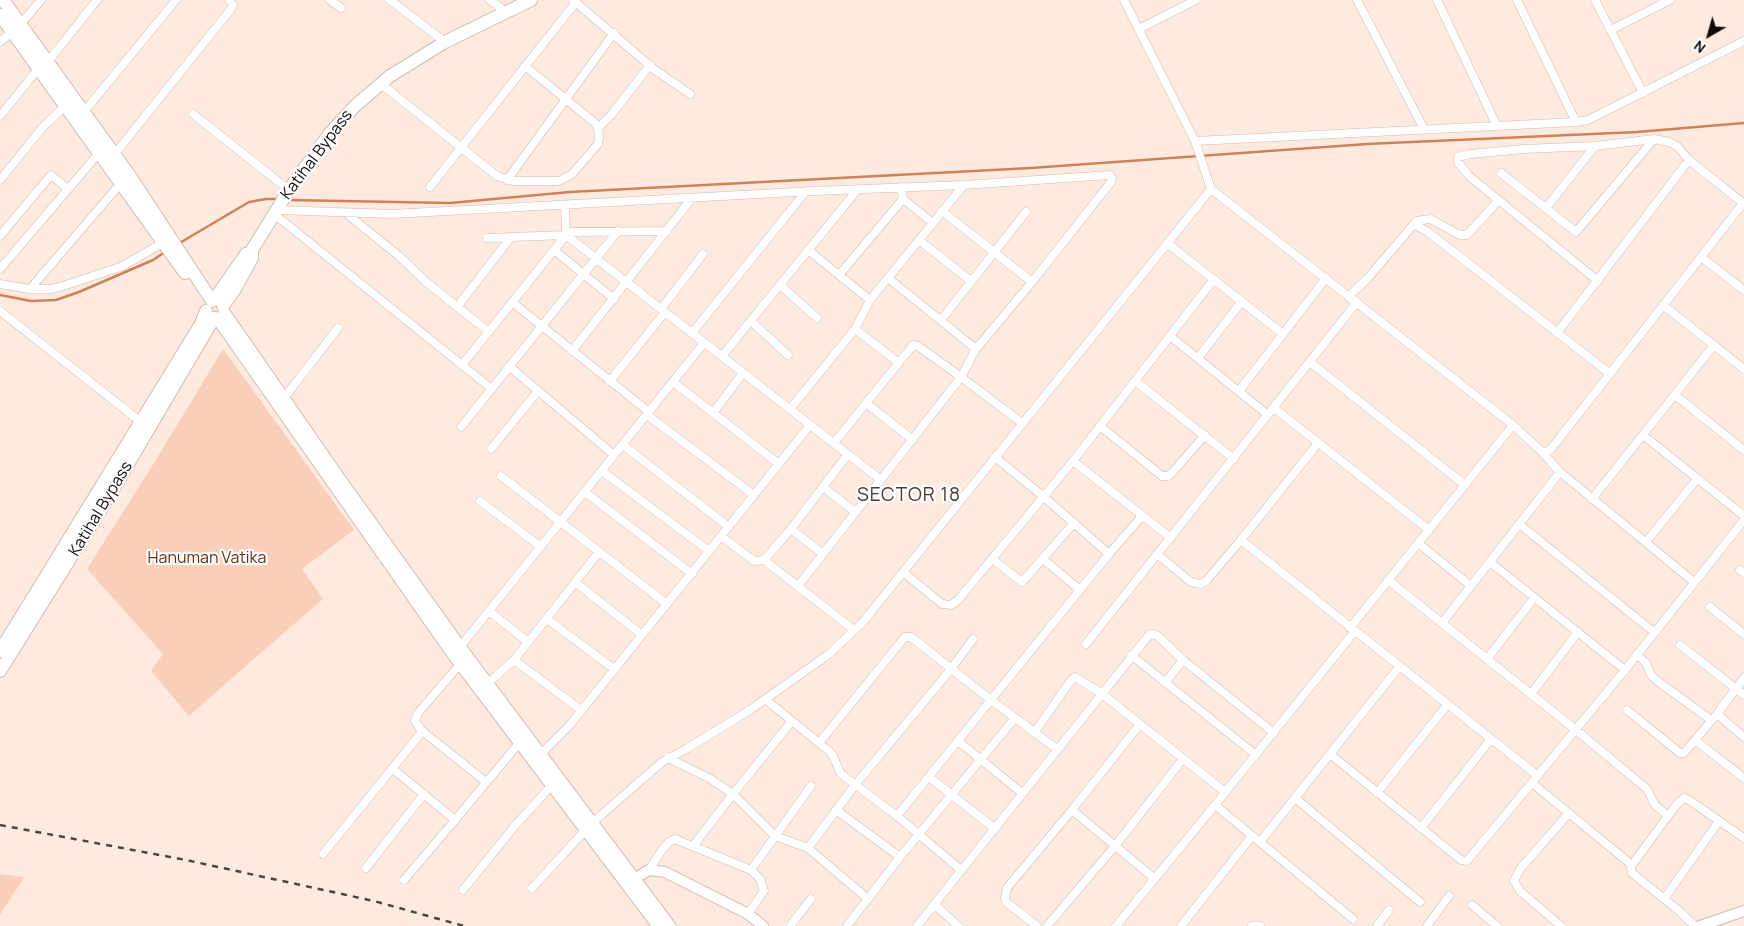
<!DOCTYPE html>
<html>
<head>
<meta charset="utf-8">
<style>
	body { margin:0 }
	#map { position:relative; width:1744px; height:926px; overflow:hidden; background:#ffeae0; font-family:Manrope,sans-serif }
	canvas { display:block }
	.north { position:absolute; left:1684px; top:10px; width:50px; height:50px; -webkit-text-stroke:4px #fff; paint-order:stroke; rotate:218deg; font-size:14px; font-weight:700; line-height:20px; text-align:center; color:#120b08 }
	.north::after { content:''; display:block; margin:auto; width:18px; height:22px; background:#120b08; clip-path:polygon(50% 0,100% 100%,50% 72%,0 100%) }
</style>
</head>
<body>
<div id="map">
<canvas width="1744" height="926"></canvas>
<div class="north">N</div>
</div>
<script>
const c = document.querySelector('canvas').getContext('2d');
c.lineJoin = 'round';
function paint(path, color) { c.fillStyle = color; c.fill(path, 'evenodd'); }
const poly = rows => new Path2D(rows.map(r => 'M' + r).join(''));
function stroke(path, color, width, dash) { c.strokeStyle = color; c.lineWidth = width; c.lineCap = dash ? 'butt' : 'round'; c.setLineDash(dash || []); c.stroke(path); }
function drawText(font, color, halo, rows, align = 'center') {
  c.font = font + ' Manrope,sans-serif'; c.lineWidth = 4.5; c.setLineDash([]); c.textBaseline = 'middle'; c.strokeStyle = halo; c.fillStyle = color; for (const [text, x, y, turn = 0] of rows) {
    c.save(); c.translate(x, y); c.rotate((+turn || 0) * Math.PI / 180); c.textAlign = isNaN(turn) ? turn : align; if (halo) c.strokeText(text, 0, 0); c.fillText(text, 0, 0); c.restore();
  }
}
paint(poly([
	[223,349,354,530,302,569,323,599,248,664,189,716,151,671,163,654,87,569,154,463],
	[0,874,24,877,0,915]
]), '#f9cfb9');
stroke(poly([
	[289,200,450,203,570,192,1031,168,1367,144,1637,132,1744,123],
	[178,244,249,202,266,199,278,199],
	[0,295,31,301,56,300,79,292,153,260,165,252]
]), '#cf8259', 2.5);
const minor = poly([
	[330,0,341,8],
	[390,0,445,42],
	[490,0,506,12],
	[573,0,655,70,690,94],
	[1124,0,1195,141,1211,189,1513,425,1541,451,1546,452,1551,449,1744,202],
	[1357,0,1424,129],
	[1437,0,1497,126],
	[1517,0,1576,122],
	[1595,0,1643,93],
	[1139,29,1196,0],
	[1611,30,1670,0],
	[0,42,20,25,41,0],
	[47,63,97,0],
	[381,84,497,176,513,181,559,181,572,174,598,144,599,138,598,128,595,123,525,66],
	[83,113,176,0],
	[193,114,289,190],
	[0,116,38,69],
	[598,128,611,115,650,65],
	[1195,141,1576,122,1588,120,1744,41],
	[114,155,231,9,233,5,229,0],
	[1501,173,1576,232,1654,139],
	[0,180,42,128,65,106],
	[507,180,614,33],
	[430,187,576,2],
	[903,199,933,223],
	[1498,201,1467,235,1460,235,1430,219,1416,221,1414,224,1428,232,1609,373],
	[565,205,566,235,881,480],
	[1546,208,1595,146],
	[277,210,392,214,814,191,964,185,1110,175,1112,178,1111,182,1032,282,976,349,961,377,798,586],
	[942,211,1032,282],
	[274,214,492,389],
	[347,214,399,256,426,282,489,332],
	[566,232,667,231],
	[0,236,51,175,68,189],
	[487,238,566,235],
	[919,240,971,281],
	[1167,243,1283,334,1239,391],
	[554,250,614,299],
	[808,250,870,300],
	[1701,257,1744,290],
	[0,269,99,153],
	[839,275,903,199,901,187],
	[888,278,976,349],
	[1598,281,1469,176,1458,162,1458,157,1470,154,1524,149,1595,146,1654,139,1669,142,1677,146,1689,160],
	[0,284,30,289,51,289,60,287,123,266,164,242],
	[780,285,817,318],
	[30,289,121,183],
	[1349,296,1368,278,1414,224],
	[512,302,649,412],
	[1663,305,1744,369],
	[457,307,511,237],
	[661,309,703,254],
	[0,311,141,422],
	[941,320,1026,212],
	[751,321,788,355],
	[855,329,870,300,964,185],
	[692,333,806,191],
	[1557,333,1689,160,1743,203],
	[1283,334,1326,278],
	[1170,336,1268,415],
	[572,351,692,198],
	[722,356,858,189],
	[1198,358,1242,301],
	[1310,362,1465,485],
	[462,365,566,235],
	[510,367,614,455],
	[610,381,665,312],
	[1135,381,1234,459],
	[673,382,779,464],
	[1675,395,1744,450],
	[284,398,338,328],
	[866,403,913,440],
	[1274,408,1429,530],
	[790,409,855,329,899,363],
	[713,413,743,373],
	[647,415,754,495],
	[1100,426,1162,476,1168,476,1172,473,1205,435],
	[461,427,618,231],
	[1643,435,1744,516],
	[834,443,913,345,918,346,961,377,1022,423],
	[623,445,729,527],
	[491,449,538,391],
	[1541,451,1560,472,1694,582],
	[995,457,1044,497,1109,554],
	[1073,461,1171,538],
	[602,471,709,551],
	[501,476,667,604],
	[823,487,855,512],
	[585,492,692,574],
	[1592,499,1714,345],
	[480,501,541,547],
	[1519,524,1654,632],
	[791,529,823,554],
	[721,536,750,558,754,561,764,560,854,630],
	[1241,540,1538,776],
	[1646,542,1697,479],
	[1418,543,1471,586],
	[1158,555,1191,582,1201,584,1206,581,1241,540,1318,443],
	[992,559,1022,582,1074,523],
	[1043,559,1080,590],
	[764,560,791,529,848,454],
	[1490,562,1625,670],
	[1740,570,1744,573],
	[903,572,942,604,951,605,958,600,1073,461,1214,279],
	[1388,580,1576,730,1647,789,1655,805,1668,816],
	[575,582,642,635],
	[1710,607,1744,634],
	[489,611,528,642],
	[547,619,614,669],
	[1442,623,1560,472],
	[1350,628,1513,425],
	[1086,644,1357,302],
	[1680,645,1744,695],
	[460,647,704,343],
	[1637,654,1646,663,1651,675,1656,680,1711,720],
	[1131,655,1256,755],
	[1487,659,1534,598],
	[514,660,581,710],
	[1165,683,1183,660],
	[487,684,514,660,599,552],
	[1531,694,1578,632],
	[765,699,829,751,833,756,841,774,897,816,961,870],
	[1627,710,1680,753,1684,753,1717,714,1744,678],
	[1717,714,1744,737],
	[792,721,733,794,775,836,808,848,868,899],
	[421,730,486,782],
	[1034,733,1072,679,1075,677,1101,693,1225,792],
	[1695,740,1744,778],
	[958,741,1022,793],
	[819,743,900,643,905,637,911,637,991,700,1057,749],
	[1330,754,1461,860,1467,861,1625,670,1744,520],
	[539,756,569,726,810,425],
	[668,758,709,778,733,794,693,846],
	[393,769,455,820,520,742],
	[929,777,994,828],
	[1532,783,1632,865],
	[1377,793,1447,705],
	[1295,798,1420,902],
	[836,810,900,857],
	[1072,810,1155,879],
	[897,816,1109,554,1142,516],
	[1421,828,1491,739],
	[1260,842,1399,667],
	[808,848,855,785,951,669,973,639],
	[323,854,421,733,421,730,415,721,418,713,462,662],
	[366,868,424,794],
	[649,870,662,850,669,842,675,839,751,870,760,879,764,891,748,914],
	[751,870,811,786],
	[404,880,455,820],
	[532,888,592,823,662,762,688,748,750,710,829,654,863,622,1211,189],
	[463,890,513,828,552,785],
	[1664,899,1719,821],
	[934,904,958,926],
	[1472,905,1497,926],
	[1353,919,1215,805,1355,631],
	[790,926,811,899],
	[847,926,900,857,1015,718],
	[917,926,1149,635,1153,634,1158,636,1183,660,1274,733],
	[1037,926,1006,902,1005,898,1007,888,1072,810,1140,724],
	[1047,926,1115,846,1183,759],
	[1116,926,1215,805],
	[1181,926,1252,836],
	[1252,926,1260,926],
	[1377,926,1389,910],
	[1427,926,1449,896],
	[1561,926,1520,891,1514,881,1520,869,1569,813],
	[1695,926,1678,910,1632,873,1631,868,1632,865,1668,816,1678,803,1684,798,1689,800,1744,838]
]);
const tertiary = poly([
	[629,882,649,870,665,872,748,914,763,926],
	[1700,926,1744,911]
]);
const secondary = poly([
	[224,312,342,482,467,656,670,926],
	[217,318,454,656,658,926]
]);
const primary = poly([
	[3,0,130,176,212,301],
	[0,15,185,273],
	[214,300,246,254],
	[223,306,235,289,252,258,252,250,289,190,329,134,355,106,390,76,445,42,531,0],
	[0,651,201,324,206,311],
	[0,671,111,493,214,318]
]);
stroke(minor, '#cebbb1', 9);
stroke(tertiary, '#cebbb1', 12);
stroke(secondary, '#cebbb1', 13);
stroke(primary, '#cebbb1', 14);
stroke(minor, '#fff', 8);
stroke(tertiary, '#fff', 10);
stroke(secondary, '#fff', 11);
stroke(primary, '#fff', 12);
stroke(poly([
	[0,825,186,860,374,901,464,926]
]), '#4e443f', 2.5, [6, 6]);
drawText('16px', '#120b08', '#fff', [
	["Katihal Bypass",317,155,-53],
	["Katihal Bypass",101,509,-59]
]);
drawText('16px', '#622f10', '#fff', [
	["Hanuman Vatika",207,559]
]);
c.letterSpacing = '1px';
drawText('19px', '#4b3b34', '#fff', [
	["SECTOR 18",909,496]
]);
c.letterSpacing = '0px';
</script>
</body>
</html>
